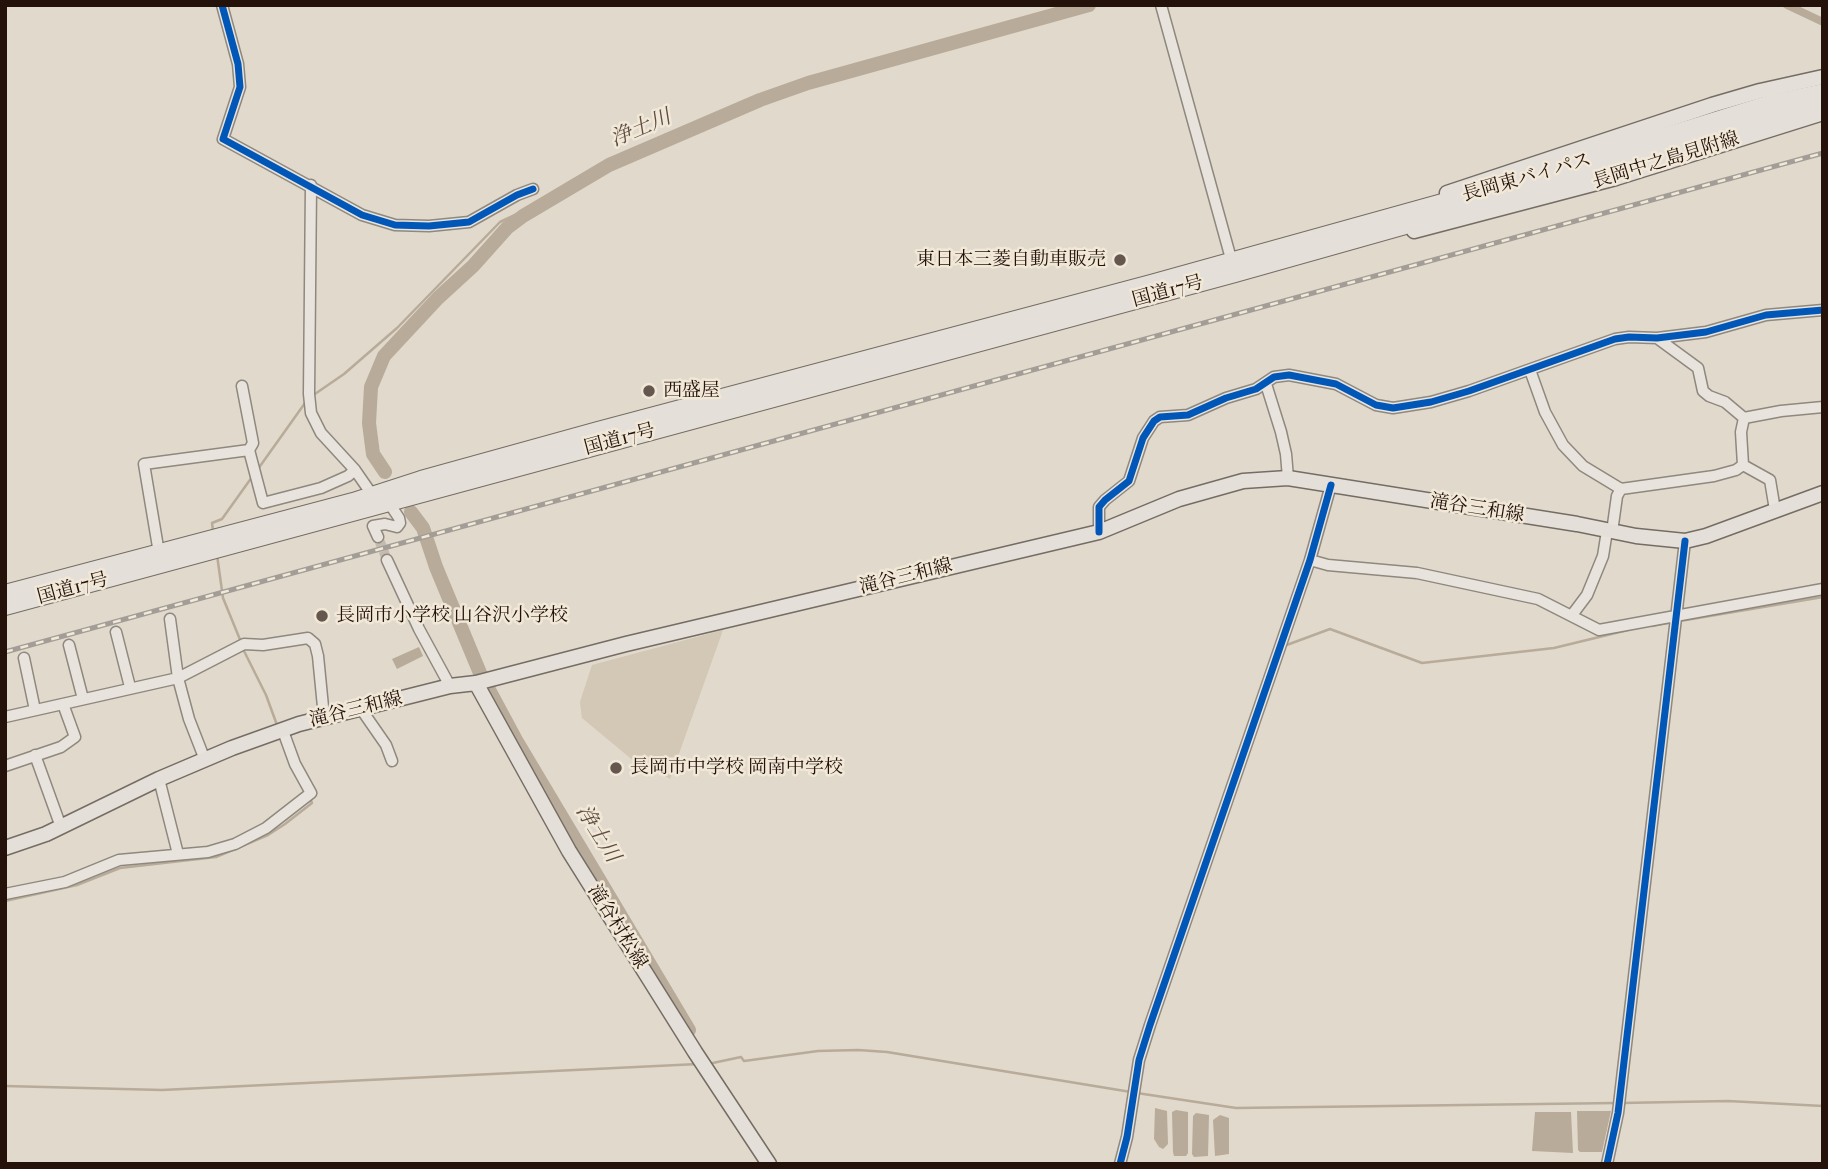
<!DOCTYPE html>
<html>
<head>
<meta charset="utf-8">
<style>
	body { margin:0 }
	#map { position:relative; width:1828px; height:1169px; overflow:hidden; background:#e1d9cb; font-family:"IM FELL French Canon",serif }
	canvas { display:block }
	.frame { position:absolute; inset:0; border:7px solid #23110a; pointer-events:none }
</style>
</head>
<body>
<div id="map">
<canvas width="1828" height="1169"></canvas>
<div class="frame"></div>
</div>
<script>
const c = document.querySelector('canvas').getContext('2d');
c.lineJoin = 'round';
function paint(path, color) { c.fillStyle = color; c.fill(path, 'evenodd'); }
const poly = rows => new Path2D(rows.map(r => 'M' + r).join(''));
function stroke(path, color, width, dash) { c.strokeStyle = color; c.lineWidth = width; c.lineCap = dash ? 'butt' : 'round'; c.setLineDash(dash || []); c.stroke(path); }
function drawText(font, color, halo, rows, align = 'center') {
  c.font = font + ' "IM FELL French Canon","Noto Serif JP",serif'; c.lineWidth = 5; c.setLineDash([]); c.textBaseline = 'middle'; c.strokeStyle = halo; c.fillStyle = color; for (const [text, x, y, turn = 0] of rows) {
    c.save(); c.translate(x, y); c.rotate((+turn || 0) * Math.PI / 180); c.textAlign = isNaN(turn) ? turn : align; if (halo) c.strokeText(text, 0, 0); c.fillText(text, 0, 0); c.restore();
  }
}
paint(poly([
	[723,630,670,779,640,760,635,762,582,718,580,702,592,665]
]), '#d3c7b6');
paint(poly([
	[419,647,423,656,397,669,392,659],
	[1155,1108,1167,1111,1168,1144,1163,1149,1159,1147,1154,1139],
	[1176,1110,1188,1112,1188,1153,1186,1156,1174,1156,1173,1152,1172,1112],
	[1577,1111,1611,1111,1602,1152,1580,1152,1578,1150],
	[1535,1112,1571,1112,1573,1153,1532,1151],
	[1196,1113,1209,1115,1208,1156,1194,1157,1192,1154,1193,1116],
	[1220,1115,1229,1118,1229,1154,1215,1156,1213,1120]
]), '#b8ab99');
stroke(poly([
	[312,396,344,374,397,328,500,222,515,215,523,216],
	[258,469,305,403],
	[213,531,212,523,222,519,252,477],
	[217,555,223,598,241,642],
	[1680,621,1823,597],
	[1652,626,1673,622],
	[1284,646,1330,629,1422,663,1554,648,1628,630],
	[243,649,266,695,277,725],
	[5,901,77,885,120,868,216,857,268,835,285,824,312,803,310,798],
	[708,1064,741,1057,744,1061,818,1051,858,1050,887,1052,1131,1092],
	[5,1086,162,1090,698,1064],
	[1137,1093,1236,1108,1616,1103],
	[1622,1103,1728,1101,1823,1106]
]), '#b8ab99', 2.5);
stroke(poly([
	[1787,5,1823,22]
]), '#b8ab99', 8);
stroke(poly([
	[385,472,373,454,369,423,371,387,384,356,438,298,473,266,507,228,523,216,609,165,760,100,808,83,1089,5],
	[411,512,423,528,436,567,480,673,516,740,689,1030]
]), '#b8ab99', 14);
stroke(poly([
	[378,537,387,560]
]), '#c4bbae', 10, [10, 5]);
const minor = poly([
	[222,5,238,64,240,87,223,139,362,215,395,225,429,226,469,222,517,195,533,189],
	[1161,5,1233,266],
	[311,185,309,394,311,413,321,433,355,470,373,496],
	[1657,338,1698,368,1703,391,1709,396,1725,402,1744,418],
	[1530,370,1545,412,1563,445,1583,466,1621,489,1714,476,1736,470,1743,465,1741,432,1744,418,1781,411,1823,407],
	[1266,384,1281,432,1286,454,1288,478],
	[249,450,263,503,321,488,348,476,355,470],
	[1743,465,1770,480,1775,510],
	[1099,532,1099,507,1105,500,1129,481,1143,438,1154,421,1160,417,1188,415,1226,398,1256,389,1274,377,1289,375,1336,384,1376,405,1393,408,1431,402,1469,391,1615,339,1629,337,1657,338,1706,332,1766,315,1823,310],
	[1612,532,1617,496,1621,489],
	[378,537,373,526,385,524,397,527,400,523,399,518,389,503],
	[159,553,144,464,249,450,253,443,242,386],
	[387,560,419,629,450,686],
	[1310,560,1328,565,1417,573,1538,599,1599,630,1823,589],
	[1572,615,1587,595,1603,556,1607,531],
	[170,619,178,678,189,719,205,760],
	[116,632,130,687],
	[69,645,83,699],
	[24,658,35,710],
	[361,709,386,745,392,761],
	[5,717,178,678,244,644,263,645,308,638,315,644,318,656,324,717],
	[35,755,61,827],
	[5,766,61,747,75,737,63,704],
	[159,779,178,854],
	[5,894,65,882,119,860,208,852,235,844,266,828,311,793,295,764,283,731],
	[1120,1164,1127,1137,1139,1060,1150,1025,1310,560,1331,485],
	[1607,1164,1618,1113,1685,541]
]);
const major = poly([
	[1447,193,1712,105,1760,91,1823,77],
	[1414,231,1616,178,1823,113],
	[476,683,569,851,695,1052,769,1164],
	[5,848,46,834,159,779,232,748,299,724,450,686,476,683,626,644,1099,532,1179,499,1243,481,1288,478,1577,524,1636,536,1685,541,1706,536,1823,493]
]);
const highway = poly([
	[5,593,353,501,421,479,598,430,1151,283,1536,176,1771,103,1823,92],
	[5,607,1235,274,1494,201,1785,111,1823,103]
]);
stroke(minor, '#8e887f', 13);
stroke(major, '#746d65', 17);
stroke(highway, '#746d65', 18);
stroke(minor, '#e8e4dd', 10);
stroke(major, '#e4dfd8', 14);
stroke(highway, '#e4dfd8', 16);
const rail = poly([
	[5,652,1823,153]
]);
stroke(rail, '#a29d97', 5);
stroke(rail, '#f1e8d8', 2.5, [8]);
stroke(poly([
	[222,5,238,64,240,87,223,139,362,215,395,225,429,226,469,222,517,195,533,189],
	[1099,532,1099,507,1105,500,1129,481,1143,438,1154,421,1160,417,1188,415,1226,398,1256,389,1274,377,1289,375,1336,384,1376,405,1393,408,1431,402,1469,391,1615,339,1629,337,1657,338,1706,332,1766,315,1823,310],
	[1120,1164,1127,1137,1139,1060,1150,1025,1310,560,1331,485],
	[1607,1164,1618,1113,1685,541]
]), '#0057b8', 7);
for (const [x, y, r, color] of [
	[1120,260,7,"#66574e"],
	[649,391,7,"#66574e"],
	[322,616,7,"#66574e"],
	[616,768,7,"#66574e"]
]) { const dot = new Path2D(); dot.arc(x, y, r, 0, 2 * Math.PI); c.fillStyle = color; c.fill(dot); stroke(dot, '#f1e8d8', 2.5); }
drawText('19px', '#23110a', '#f1e8d8', [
	["長岡中之島見附線",1666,161,-17],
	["長岡東バイパス",1527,178,-16],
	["国道17号",1168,292,-15],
	["国道17号",620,440,-15],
	["滝谷三和線",1477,509,9],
	["滝谷三和線",906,577,-14],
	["国道17号",73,589,-15],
	["滝谷三和線",356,710,-14],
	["滝谷村松線",617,927,58]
]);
drawText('19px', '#23110a', '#f1e8d8', [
	["東日本三菱自動車販売",1106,260,"right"],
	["西盛屋",663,391],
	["長岡市小学校 山谷沢小学校",336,616],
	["長岡市中学校 岡南中学校",630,768]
], 'left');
drawText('italic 21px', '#5e4d41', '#f1e8d8', [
	["浄土川",641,129,-23],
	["浄土川",597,834,58]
]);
</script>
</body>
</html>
